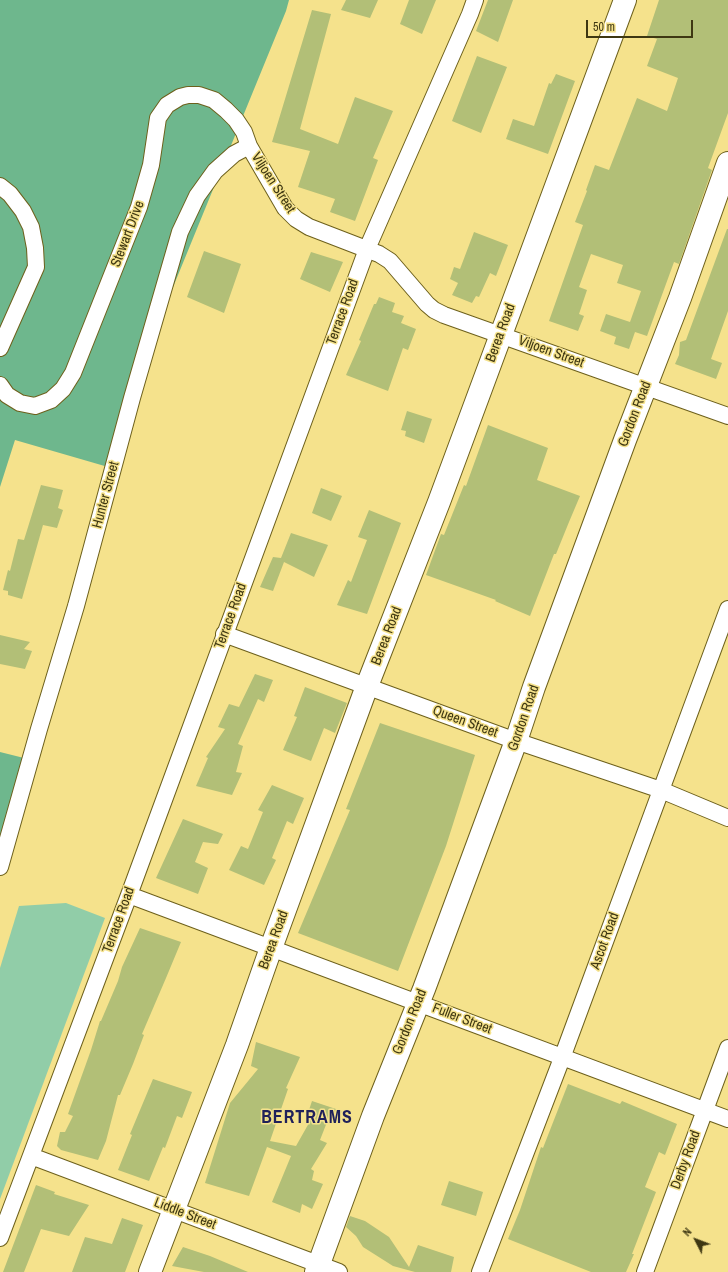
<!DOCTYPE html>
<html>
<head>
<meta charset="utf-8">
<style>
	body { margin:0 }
	#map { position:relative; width:728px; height:1272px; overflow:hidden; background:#f5e28c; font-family:"Archivo Narrow",sans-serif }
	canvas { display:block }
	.north { position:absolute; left:676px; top:1220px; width:40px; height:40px; -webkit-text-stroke:3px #f5e28c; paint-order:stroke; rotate:312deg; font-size:11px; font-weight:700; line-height:16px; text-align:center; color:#3e3712 }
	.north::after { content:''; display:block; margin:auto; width:14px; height:18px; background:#3e3712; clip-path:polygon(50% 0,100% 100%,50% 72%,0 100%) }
	.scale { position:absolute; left:586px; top:20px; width:107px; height:18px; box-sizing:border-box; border:2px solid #3e3712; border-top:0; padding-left:5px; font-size:12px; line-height:14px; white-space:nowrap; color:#3e3712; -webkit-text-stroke:3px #f5e28c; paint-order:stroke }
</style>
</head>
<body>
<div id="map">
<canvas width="728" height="1272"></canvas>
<div class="north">N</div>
<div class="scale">50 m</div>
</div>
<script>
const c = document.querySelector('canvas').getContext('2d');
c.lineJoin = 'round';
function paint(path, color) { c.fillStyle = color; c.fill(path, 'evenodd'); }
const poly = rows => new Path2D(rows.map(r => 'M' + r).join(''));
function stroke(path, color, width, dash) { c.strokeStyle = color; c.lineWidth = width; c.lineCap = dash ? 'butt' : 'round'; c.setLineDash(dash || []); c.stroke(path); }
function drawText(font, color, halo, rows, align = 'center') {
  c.font = font + ' "Archivo Narrow",sans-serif'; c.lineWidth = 3; c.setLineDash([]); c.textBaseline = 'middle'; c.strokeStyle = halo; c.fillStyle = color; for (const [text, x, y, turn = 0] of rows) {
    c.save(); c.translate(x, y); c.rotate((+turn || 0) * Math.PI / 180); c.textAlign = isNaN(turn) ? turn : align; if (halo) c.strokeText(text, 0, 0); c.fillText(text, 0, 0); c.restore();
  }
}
paint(poly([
	[66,903,105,918,0,1199,0,968,19,906]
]), '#91cda8');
paint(poly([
	[0,0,289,0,286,11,133,385,115,469,15,440,0,487],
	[0,752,24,758,0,850]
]), '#6eb78d');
paint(poly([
	[346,0,378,0,370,18,341,10],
	[409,0,436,0,422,34,400,24],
	[488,0,513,0,498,42,476,31],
	[659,0,728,0,728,113,708,168,712,170,679,264,674,262,647,336,635,332,629,349,614,344,616,337,600,331,606,314,630,322,641,291,617,283,623,265,591,254,579,287,587,290,579,314,584,316,578,331,549,321,583,225,575,222,587,191,586,190,595,165,609,170,637,98,667,111,678,78,647,66,657,39,647,36],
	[312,10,331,14,300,129,338,144,355,97,393,111,373,158,378,160,355,221,330,212,335,199,298,187,310,151,272,142],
	[477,56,507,67,481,133,452,121],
	[556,74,575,81,548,154,506,139,513,119,534,126,549,83,551,84],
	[727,229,728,229,728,311,711,359,722,363,716,379,675,364,679,355,680,342,686,340],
	[474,232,508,245,496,276,490,273,479,297,476,296,472,303,452,295,458,283,450,279,454,267,460,269],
	[204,251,241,264,224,313,187,297],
	[311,252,343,262,330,292,300,279],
	[379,297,395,303,392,312,404,316,401,323,416,329,408,350,403,348,388,391,346,375,361,341,359,340,374,304,376,304],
	[407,411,432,419,424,443,405,436,406,431,401,430],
	[488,425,548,448,537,480,580,496,569,522,556,554,554,554,530,616,495,601,496,600,426,575,441,534,444,535,464,485,466,486],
	[41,485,63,490,58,508,63,510,57,528,43,525,22,599,8,595,8,591,3,590,8,570,10,571,18,539,24,540],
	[321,488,342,496,331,521,312,513],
	[369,510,401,523,367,614,337,605,348,580,351,582,367,540,358,537],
	[291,533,328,545,314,577,284,562,273,591,260,587,273,557,281,558],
	[0,635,30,642,24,649,32,651,25,669,0,664],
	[255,674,273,680,264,702,258,699,238,744,243,746,236,772,242,773,232,795,196,786,208,758,206,757,225,729,218,727,229,704,239,707],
	[305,687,347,703,335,733,324,728,311,761,283,750,297,717,294,716],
	[380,723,475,755,446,846,398,971,298,933,350,810,346,809],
	[272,785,304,798,293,824,287,821,272,858,276,860,264,885,229,870,241,846,248,849,263,812,258,810],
	[183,819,223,834,218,844,203,842,195,862,208,868,198,894,156,878],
	[140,928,181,942,166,978,142,1034,144,1035,133,1064,120,1095,118,1095,106,1141,98,1160,61,1150,57,1146,60,1132,65,1132,73,1116,68,1114,91,1050,100,1021,101,1021,118,981,122,967],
	[256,1042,300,1057,286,1088,288,1089,270,1141,296,1146,309,1123,305,1122,312,1101,345,1112,329,1117,320,1140,327,1143,311,1169,314,1171,312,1180,323,1184,312,1209,302,1204,300,1213,272,1202,291,1156,267,1147,249,1196,205,1183,230,1103,258,1069,251,1066],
	[153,1079,192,1092,182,1118,177,1116,165,1148,163,1147,149,1181,118,1170,132,1135,130,1134],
	[568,1084,620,1104,622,1101,677,1124,665,1155,659,1152,645,1187,656,1192,632,1254,634,1254,626,1272,591,1272,508,1239,520,1210,541,1147,543,1148],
	[449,1181,483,1192,476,1216,441,1205],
	[36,1185,55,1192,54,1194,89,1205,69,1236,41,1229,24,1272,3,1272],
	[350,1216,365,1221,389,1237,409,1267,418,1245,454,1257,451,1272,415,1272,393,1266,363,1247,356,1236,346,1227],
	[122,1218,143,1225,125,1272,72,1272,85,1237,112,1244],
	[183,1247,210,1256,248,1272,204,1272,172,1266]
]), '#b2bf77');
const street = poly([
	[0,186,10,194,23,211,31,227,35,248,36,267,0,348],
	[0,385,7,395,20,403,35,406,51,400,63,389,73,373,139,207,151,165,158,118,167,105,180,97,188,95,199,95,214,100,226,110,236,120,244,132,249,146,285,208,296,219,309,227,379,254,390,261,427,304,434,310,444,315,728,416],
	[224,634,516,741,661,790,728,818],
	[0,867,39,729,76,606,132,398,180,232,197,196,215,171,234,154,249,146],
	[129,895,728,1119],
	[31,1156,339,1272],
	[0,1238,129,895,367,249,470,14,475,0],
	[480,1272,562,1058,728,609],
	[645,1272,728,1048]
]);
const secondary = poly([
	[150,1272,237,1045,271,948,367,686,439,502,625,0],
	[316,1272,373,1116,424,989,516,741,534,687,625,440,680,298,728,163]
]);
stroke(street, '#6d601c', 18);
stroke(secondary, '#6d601c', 24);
stroke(street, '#fff', 16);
stroke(secondary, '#fff', 22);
drawText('14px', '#3e3712', '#f5e28c', [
	["Viljoen Street",273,183,57],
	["Stewart Drive",128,234,-69],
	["Terrace Road",343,312,-70],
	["Berea Road",501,333,-70],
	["Viljoen Street",551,352,20],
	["Gordon Road",635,414,-69],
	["Hunter Street",106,495,-75],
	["Terrace Road",231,616,-70],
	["Berea Road",387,636,-69],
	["Gordon Road",524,718,-71],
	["Queen Street",465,722,20],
	["Terrace Road",119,920,-70],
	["Berea Road",274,940,-70],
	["Ascot Road",605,941,-70],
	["Fuller Street",462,1019,21],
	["Gordon Road",410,1022,-68],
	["Derby Road",686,1160,-70],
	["Liddle Street",185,1214,21]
]);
c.letterSpacing = '1px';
drawText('bold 18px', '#20215a', '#f5e28c', [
	["BERTRAMS",307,1118]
]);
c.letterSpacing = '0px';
</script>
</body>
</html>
